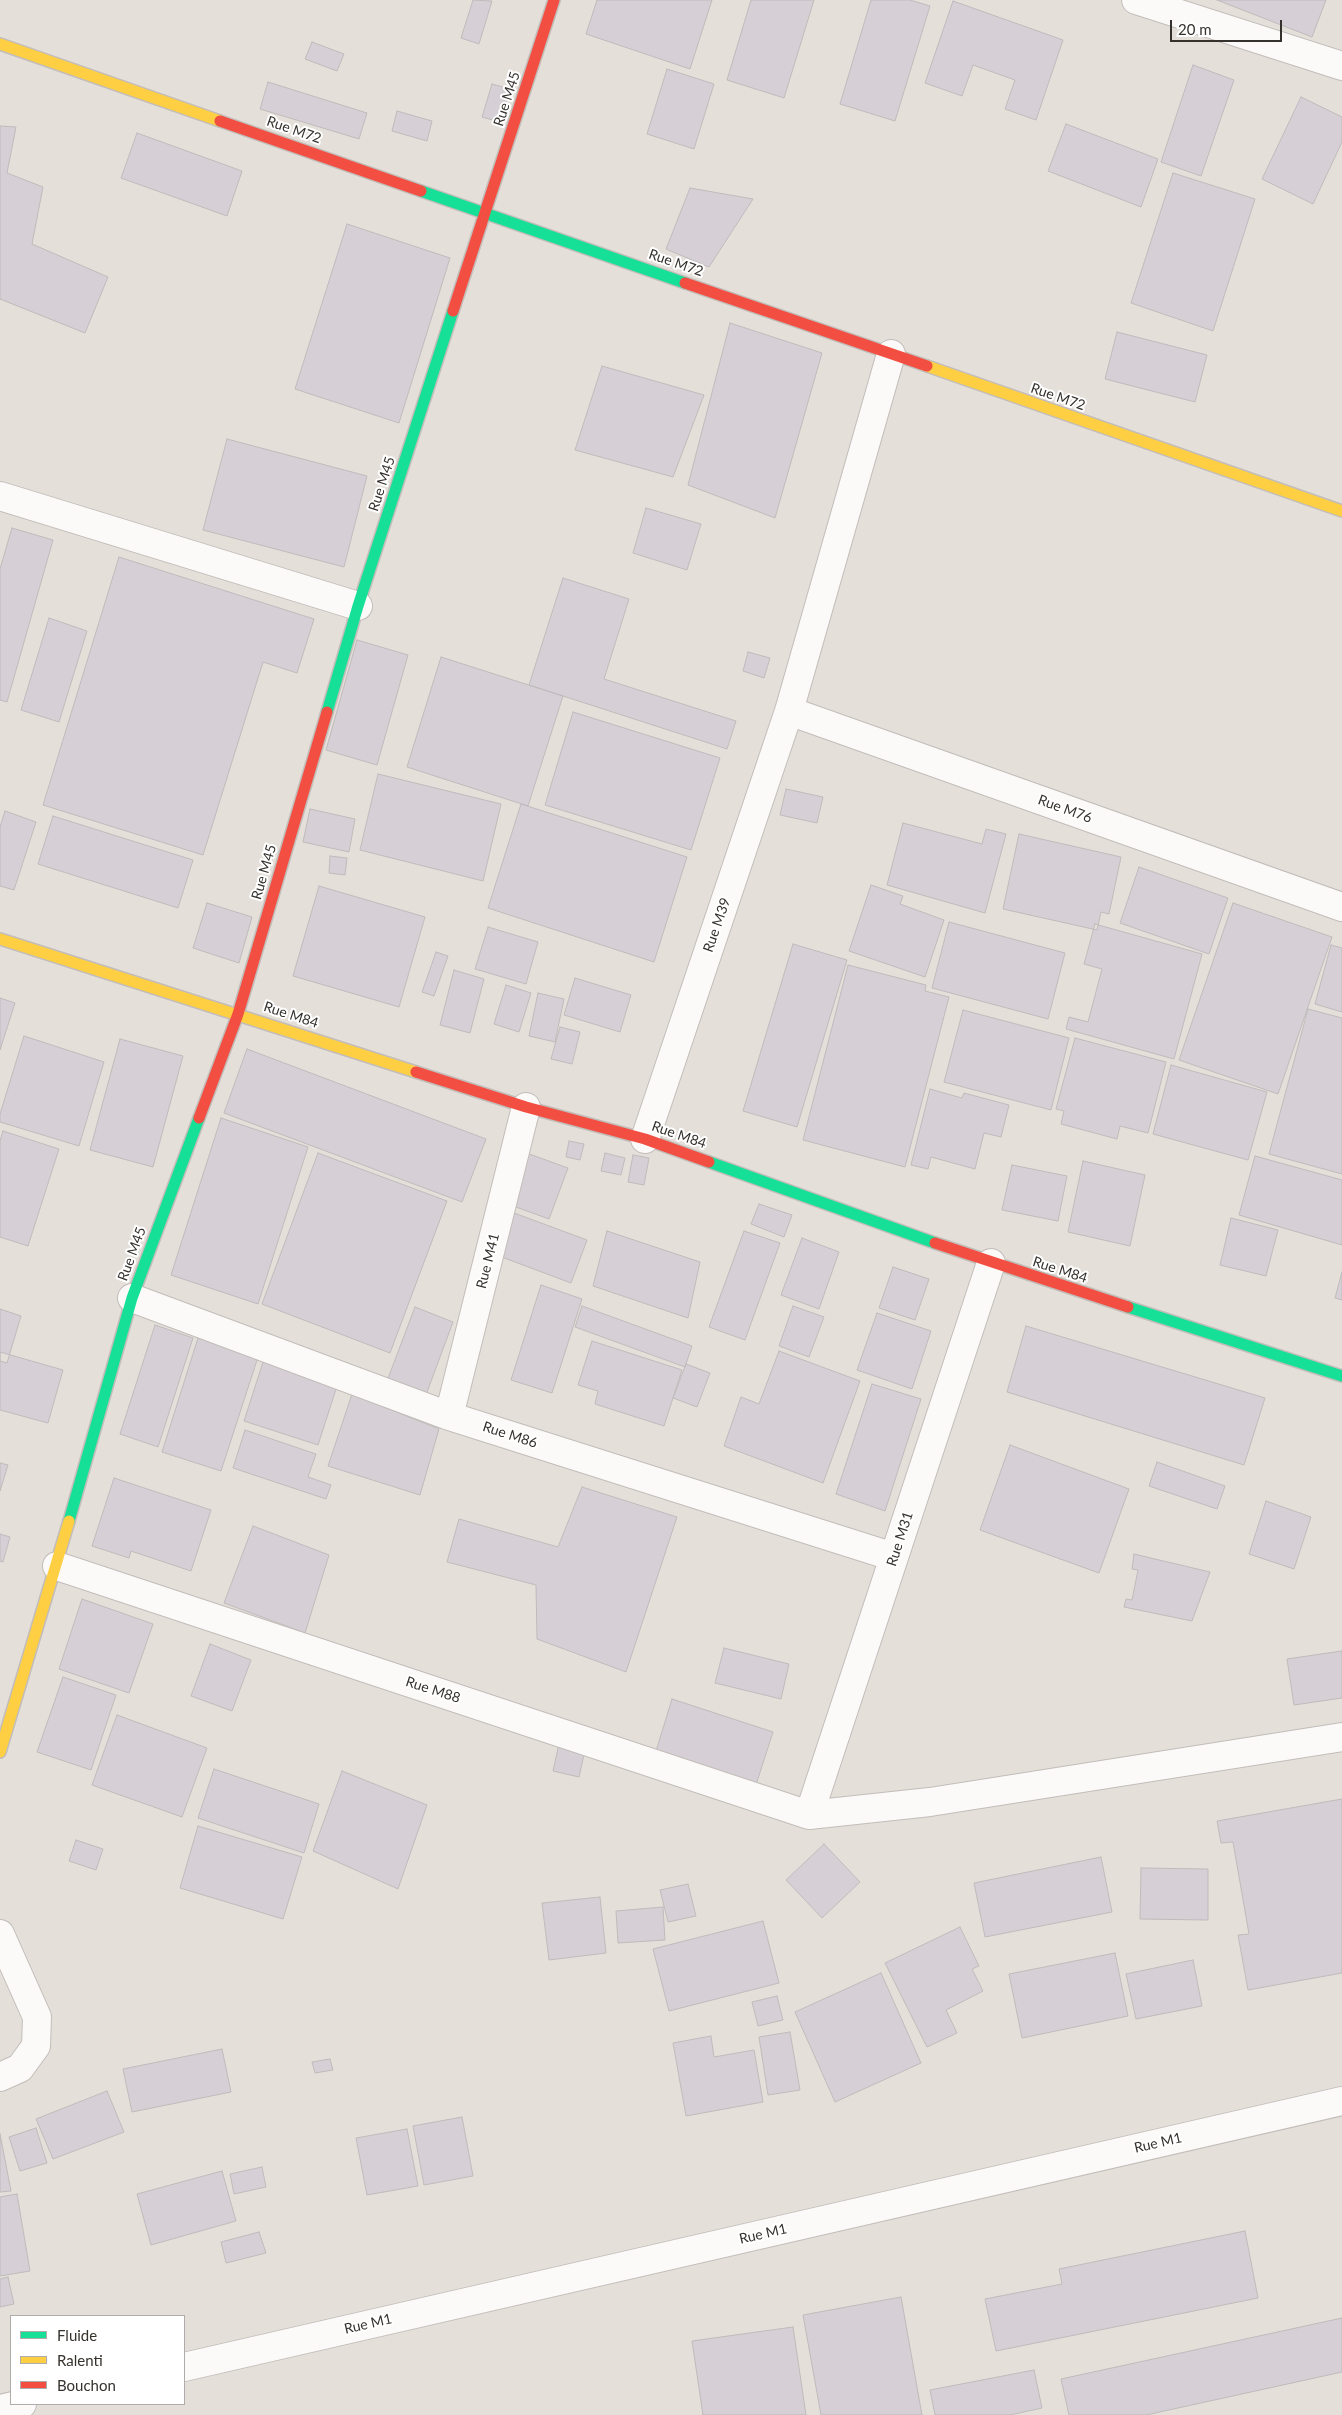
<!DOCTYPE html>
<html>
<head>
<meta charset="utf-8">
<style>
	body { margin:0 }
	#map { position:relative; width:1342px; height:2415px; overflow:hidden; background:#e5dfda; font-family:Lato,sans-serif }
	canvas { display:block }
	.legend { position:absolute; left:10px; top:2315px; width:175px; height:90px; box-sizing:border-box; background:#fff; border:1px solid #aeadab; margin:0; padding:6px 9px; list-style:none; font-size:15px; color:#35312d }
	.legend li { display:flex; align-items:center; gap:10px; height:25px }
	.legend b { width:25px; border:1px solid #aeadab }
	.scale { position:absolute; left:1170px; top:20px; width:112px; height:22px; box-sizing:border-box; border:2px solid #35312d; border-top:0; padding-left:6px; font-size:15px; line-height:18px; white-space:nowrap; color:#35312d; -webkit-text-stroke:4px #fff; paint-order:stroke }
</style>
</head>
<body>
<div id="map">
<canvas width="1342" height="2415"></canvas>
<ul class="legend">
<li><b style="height:6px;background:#16e098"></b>Fluide</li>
<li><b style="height:6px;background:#ffcf43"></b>Ralenti</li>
<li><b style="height:6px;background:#f24e42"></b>Bouchon</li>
</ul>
<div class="scale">20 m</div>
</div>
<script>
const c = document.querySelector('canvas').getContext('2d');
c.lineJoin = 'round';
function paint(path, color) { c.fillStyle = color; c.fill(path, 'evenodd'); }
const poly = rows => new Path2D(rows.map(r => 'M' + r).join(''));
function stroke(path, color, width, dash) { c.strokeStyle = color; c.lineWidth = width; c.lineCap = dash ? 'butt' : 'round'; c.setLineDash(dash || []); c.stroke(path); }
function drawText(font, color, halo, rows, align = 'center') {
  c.font = font + ' Lato,sans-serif'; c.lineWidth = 4; c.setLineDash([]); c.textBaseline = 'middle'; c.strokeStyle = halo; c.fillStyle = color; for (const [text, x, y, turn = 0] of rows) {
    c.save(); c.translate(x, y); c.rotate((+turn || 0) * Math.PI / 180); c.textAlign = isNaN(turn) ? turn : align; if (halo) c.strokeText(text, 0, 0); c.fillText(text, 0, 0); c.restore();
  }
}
const building = poly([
	[473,0,492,1,479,44,461,38,473,0],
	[597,0,712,0,690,69,586,34,597,0],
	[751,0,814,0,784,98,727,80,751,0],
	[871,0,910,0,930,6,895,121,840,104,871,0],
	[1217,0,1326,0,1312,37,1217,0],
	[953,1,1063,40,1036,120,1005,109,1015,80,973,65,962,96,925,83,953,1],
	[312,42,344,54,337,71,305,59,312,42],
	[1193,65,1234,80,1201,176,1161,162,1193,65],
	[667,69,714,84,694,149,647,134,667,69],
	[268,82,367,113,359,139,260,109,268,82],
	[492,84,510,89,500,122,482,117,492,84],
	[1301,97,1342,117,1342,142,1313,204,1262,179,1301,97],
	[397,111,432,121,427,141,392,131,397,111],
	[1066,124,1158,159,1141,207,1048,171,1066,124],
	[0,126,16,127,7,173,43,187,32,244,108,277,85,333,0,299,0,126],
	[137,133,242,171,227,216,121,178,137,133],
	[1173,173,1255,199,1213,331,1131,303,1173,173],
	[690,188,753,199,709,267,666,249,690,188],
	[347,224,450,258,399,423,295,389,347,224],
	[730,323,822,353,775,518,688,485,730,323],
	[1117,332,1207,355,1195,402,1105,379,1117,332],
	[602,366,704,395,673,477,575,450,602,366],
	[227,439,367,476,344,567,203,530,227,439],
	[646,508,701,524,687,570,633,553,646,508],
	[12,528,53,540,7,702,0,700,0,569,12,528],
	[119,557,314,619,297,673,263,662,203,855,43,805,119,557],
	[563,578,629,599,604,679,736,721,727,749,529,685,563,578],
	[49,618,87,631,59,722,21,710,49,618],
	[357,640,408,655,377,765,326,750,357,640],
	[748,652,770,658,764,678,743,671,748,652],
	[441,657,563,696,528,806,407,767,441,657],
	[573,712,720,758,691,850,545,805,573,712],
	[378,774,501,804,483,881,360,850,378,774],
	[786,789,823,797,817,823,780,815,786,789],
	[521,804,687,857,654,962,488,908,521,804],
	[310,809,355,819,349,852,303,842,310,809],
	[5,811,36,822,14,890,0,886,0,827,5,811],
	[53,816,193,860,178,908,38,864,53,816],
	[903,823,982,844,986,829,1006,834,985,913,887,885,903,823],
	[1019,834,1121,857,1109,914,1101,912,1097,930,1003,909,1019,834],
	[330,856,347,858,345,875,329,873,330,856],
	[1139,867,1228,898,1209,954,1120,923,1139,867],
	[871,885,903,896,900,904,944,920,925,977,849,951,871,885],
	[319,886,425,917,399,1007,293,976,319,886],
	[207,903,252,917,239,963,193,948,207,903],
	[1233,903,1332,937,1278,1094,1179,1060,1233,903],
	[949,922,1065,953,1048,1019,932,988,949,922],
	[1095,924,1202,954,1174,1059,1066,1029,1069,1017,1088,1022,1102,969,1084,964,1095,924],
	[488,927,538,942,526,984,475,969,488,927],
	[793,944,847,960,797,1127,743,1111,793,944],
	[1331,945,1342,948,1342,1012,1315,1004,1331,945],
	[436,952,448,956,434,996,422,992,436,952],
	[848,965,926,985,925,991,949,997,905,1167,803,1140,848,965],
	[454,970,484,979,470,1033,440,1025,454,970],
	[575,978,631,995,620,1032,564,1015,575,978],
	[506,985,531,993,519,1032,494,1024,506,985],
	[538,993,564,999,555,1042,529,1036,538,993],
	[0,998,15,1003,0,1050,0,998],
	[1308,1009,1342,1018,1342,1174,1269,1154,1308,1009],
	[963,1010,1069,1038,1051,1110,944,1082,963,1010],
	[560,1027,580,1032,572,1064,551,1059,560,1027],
	[24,1036,104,1062,79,1146,0,1122,0,1114,24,1036],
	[1075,1038,1166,1062,1148,1133,1120,1126,1117,1139,1061,1124,1064,1111,1056,1109,1075,1038],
	[120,1039,183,1056,153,1167,90,1150,120,1039],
	[247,1049,486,1139,462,1202,224,1113,247,1049],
	[1171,1065,1267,1092,1248,1160,1153,1134,1171,1065],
	[930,1089,962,1098,964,1093,1009,1105,1001,1137,984,1133,975,1169,931,1157,928,1169,911,1165,930,1089],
	[221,1118,308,1147,258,1304,171,1275,221,1118],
	[3,1131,59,1149,28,1246,0,1237,0,1141,3,1131],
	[569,1141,584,1144,580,1160,566,1157,569,1141],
	[521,1151,568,1168,549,1219,502,1202,521,1151],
	[318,1153,447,1201,390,1353,262,1304,318,1153],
	[605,1153,625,1158,621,1175,601,1171,605,1153],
	[633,1155,649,1158,644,1185,628,1182,633,1155],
	[1255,1156,1342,1180,1342,1245,1239,1215,1255,1156],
	[1083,1161,1145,1175,1130,1246,1068,1232,1083,1161],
	[1012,1165,1067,1176,1058,1221,1002,1210,1012,1165],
	[759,1204,792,1215,784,1237,751,1224,759,1204],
	[506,1210,587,1240,571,1283,491,1253,506,1210],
	[1231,1218,1278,1230,1266,1276,1220,1265,1231,1218],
	[607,1231,700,1262,688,1318,593,1286,607,1231],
	[744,1231,780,1243,745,1340,709,1327,744,1231],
	[802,1238,839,1252,819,1309,781,1295,802,1238],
	[893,1267,929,1279,915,1320,879,1308,893,1267],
	[1342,1272,1342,1300,1335,1298,1342,1272],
	[541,1285,582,1299,552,1393,511,1380,541,1285],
	[582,1306,692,1346,685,1367,575,1327,582,1306],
	[793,1306,824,1317,809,1357,779,1346,793,1306],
	[415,1307,453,1322,423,1403,384,1389,415,1307],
	[0,1309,21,1316,7,1363,0,1361,0,1309],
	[877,1313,931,1331,912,1389,857,1370,877,1313],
	[155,1325,193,1338,158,1447,120,1434,155,1325],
	[1026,1326,1265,1398,1244,1465,1007,1392,1026,1326],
	[198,1338,258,1357,221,1471,162,1452,198,1338],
	[592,1341,682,1370,664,1426,595,1404,598,1391,578,1385,592,1341],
	[779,1351,860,1381,823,1483,724,1446,741,1397,759,1404,779,1351],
	[0,1352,63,1370,48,1423,0,1410,0,1352],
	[264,1359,338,1383,318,1445,244,1421,264,1359],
	[686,1364,710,1373,697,1407,673,1398,686,1364],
	[872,1384,921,1399,885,1511,836,1494,872,1384],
	[352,1394,439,1429,420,1495,328,1466,352,1394],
	[245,1430,316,1454,308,1477,331,1485,326,1499,233,1468,245,1430],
	[1010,1445,1129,1489,1099,1573,980,1530,1010,1445],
	[1157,1462,1225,1486,1217,1509,1149,1486,1157,1462],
	[0,1463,8,1465,0,1491,0,1463],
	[114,1478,211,1510,191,1571,131,1551,129,1558,92,1546,114,1478],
	[582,1487,677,1517,626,1672,537,1639,536,1585,447,1562,459,1519,558,1547,582,1487],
	[1266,1501,1311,1517,1294,1569,1249,1554,1266,1501],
	[253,1526,329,1555,305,1633,224,1603,253,1526],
	[0,1534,10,1537,3,1562,0,1561,0,1534],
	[1134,1554,1210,1572,1192,1621,1124,1607,1126,1599,1132,1600,1138,1570,1132,1569,1134,1554],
	[82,1599,153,1624,129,1693,59,1669,82,1599],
	[210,1644,251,1660,232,1711,191,1696,210,1644],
	[724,1648,789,1664,781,1699,715,1683,724,1648],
	[1342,1651,1342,1698,1294,1705,1287,1659,1342,1651],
	[63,1677,116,1695,91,1770,37,1752,63,1677],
	[672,1699,773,1732,753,1794,653,1761,672,1699],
	[117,1715,207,1748,182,1817,92,1785,117,1715],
	[559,1744,585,1750,579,1777,553,1771,559,1744],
	[214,1769,319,1804,304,1853,198,1818,214,1769],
	[342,1771,427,1805,398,1889,313,1851,342,1771],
	[1342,1799,1342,1973,1248,1990,1238,1935,1249,1934,1233,1842,1221,1843,1217,1821,1342,1799],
	[198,1826,302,1857,283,1919,180,1888,198,1826],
	[76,1840,103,1849,96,1870,69,1861,76,1840],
	[824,1844,860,1882,822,1918,786,1880,824,1844],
	[1101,1857,1112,1912,985,1937,974,1883,1101,1857],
	[1141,1868,1208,1869,1208,1920,1140,1919,1141,1868],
	[688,1884,696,1916,668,1922,660,1890,688,1884],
	[600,1897,606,1953,549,1960,542,1903,600,1897],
	[663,1907,665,1940,618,1943,616,1911,663,1907],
	[763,1921,779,1983,669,2011,653,1949,763,1921],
	[960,1927,979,1966,972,1969,983,1991,946,2010,957,2033,927,2047,885,1963,960,1927],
	[1115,1953,1128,2016,1022,2038,1009,1974,1115,1953],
	[1193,1960,1202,2006,1136,2019,1126,1974,1193,1960],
	[881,1973,921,2063,835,2102,795,2012,881,1973],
	[777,1996,783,2020,758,2026,752,2002,777,1996],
	[790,2032,800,2090,768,2095,759,2037,790,2032],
	[711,2036,714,2057,754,2050,763,2102,686,2116,673,2043,711,2036],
	[222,2049,231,2092,132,2112,123,2069,222,2049],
	[330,2059,333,2070,315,2073,312,2062,330,2059],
	[107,2091,124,2132,53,2159,36,2119,107,2091],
	[462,2117,473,2176,424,2185,413,2126,462,2117],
	[36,2128,47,2163,20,2171,9,2137,36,2128],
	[407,2129,418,2186,367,2195,356,2138,407,2129],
	[0,2134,11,2191,0,2192,0,2134],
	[262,2167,266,2187,234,2194,230,2174,262,2167],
	[222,2171,236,2221,151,2245,137,2194,222,2171],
	[17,2194,30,2271,0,2276,0,2197,17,2194],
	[1245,2231,1258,2298,996,2351,985,2299,1062,2284,1059,2269,1245,2231],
	[259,2232,266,2253,226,2263,221,2242,259,2232],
	[8,2277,14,2304,0,2307,0,2279,8,2277],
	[901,2297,922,2415,821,2415,803,2315,901,2297],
	[1342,2318,1342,2372,1146,2415,1069,2415,1061,2379,1342,2318],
	[793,2327,806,2415,703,2415,692,2341,793,2327],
	[1034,2370,1042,2408,1010,2415,935,2415,930,2390,1034,2370]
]);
paint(building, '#d6cfd6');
stroke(building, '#bebbbb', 1);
const street = poly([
	[1136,0,1342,66],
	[0,496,358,606],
	[789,711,1342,907],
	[645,1139,789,711,891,354],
	[132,1298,449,1416,894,1557],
	[449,1416,526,1107],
	[57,1566,809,1815,930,1802,1342,1737],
	[809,1815,991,1263],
	[0,1934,37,2017,36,2046,20,2068,0,2077],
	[184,2367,1342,2101],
	[0,2409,22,2404]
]);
const fast = poly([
	[421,191,685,283],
	[327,712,358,606,453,311],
	[709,1162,935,1243],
	[1128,1307,1342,1376],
	[69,1521,132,1298,199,1118]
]);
const slow = poly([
	[0,44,220,121],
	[927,366,1342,511],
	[0,939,416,1072],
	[0,1752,69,1521]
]);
const jam = poly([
	[220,121,421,191],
	[685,283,927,366],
	[453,311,554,0],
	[416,1072,526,1107,645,1139,709,1162],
	[199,1118,238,1014,327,712],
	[935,1243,1128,1307]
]);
stroke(street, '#c2bdb9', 30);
stroke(fast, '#c2bdb9', 14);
stroke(slow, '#c2bdb9', 14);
stroke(jam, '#c2bdb9', 14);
stroke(street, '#fbfaf9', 28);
stroke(fast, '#16e098', 11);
stroke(slow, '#ffcf43', 11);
stroke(jam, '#f24e42', 11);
drawText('14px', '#35312d', '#fff', [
	["Rue M45",507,99,-72],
	["Rue M72",294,130,19],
	["Rue M72",676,263,19],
	["Rue M72",1058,397,19],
	["Rue M45",382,484,-72],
	["Rue M76",1065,809,20],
	["Rue M45",264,872,-74],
	["Rue M39",717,925,-71],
	["Rue M84",291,1015,18],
	["Rue M84",679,1135,19],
	["Rue M45",132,1254,-70],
	["Rue M41",488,1261,-76],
	["Rue M84",1060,1270,18],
	["Rue M86",510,1435,18],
	["Rue M31",900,1539,-72],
	["Rue M88",433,1690,18],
	["Rue M1",1158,2143,-13],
	["Rue M1",763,2234,-13],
	["Rue M1",368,2324,-13]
]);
</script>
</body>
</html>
